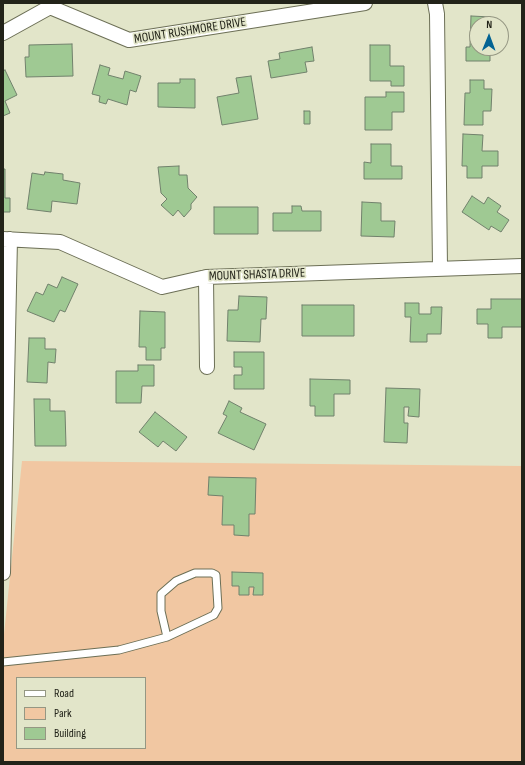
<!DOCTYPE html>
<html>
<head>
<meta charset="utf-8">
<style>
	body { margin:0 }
	#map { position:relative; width:525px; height:765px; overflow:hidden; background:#e2e5c9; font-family:"Sofia Sans Condensed",sans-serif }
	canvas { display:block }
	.frame { position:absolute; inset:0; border:4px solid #222319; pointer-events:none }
	.legend { position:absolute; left:16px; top:677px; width:130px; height:72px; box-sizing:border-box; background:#e2e5c9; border:1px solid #959783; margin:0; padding:5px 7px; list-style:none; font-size:12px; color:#222319 }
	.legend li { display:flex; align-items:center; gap:8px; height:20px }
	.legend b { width:20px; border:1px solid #959783 }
	.north { position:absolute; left:469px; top:16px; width:40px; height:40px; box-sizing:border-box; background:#e2e5c9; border:1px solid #959783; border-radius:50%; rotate:1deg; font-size:11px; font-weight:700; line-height:16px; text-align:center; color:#222319 }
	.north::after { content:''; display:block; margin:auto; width:14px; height:18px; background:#026393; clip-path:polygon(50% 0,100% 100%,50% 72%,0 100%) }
</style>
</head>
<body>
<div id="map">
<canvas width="525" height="765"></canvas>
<div class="frame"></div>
<ul class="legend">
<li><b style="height:5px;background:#fff"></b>Road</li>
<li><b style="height:11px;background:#f1c7a2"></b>Park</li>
<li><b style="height:11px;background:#9fc993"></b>Building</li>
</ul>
<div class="north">N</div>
</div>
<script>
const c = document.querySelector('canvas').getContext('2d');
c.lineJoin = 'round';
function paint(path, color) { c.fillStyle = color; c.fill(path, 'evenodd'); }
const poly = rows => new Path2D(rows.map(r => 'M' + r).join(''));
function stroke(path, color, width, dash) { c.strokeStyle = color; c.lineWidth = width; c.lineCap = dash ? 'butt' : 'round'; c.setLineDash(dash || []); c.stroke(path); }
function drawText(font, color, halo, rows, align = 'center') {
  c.font = font + ' "Sofia Sans Condensed",sans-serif'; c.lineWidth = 3.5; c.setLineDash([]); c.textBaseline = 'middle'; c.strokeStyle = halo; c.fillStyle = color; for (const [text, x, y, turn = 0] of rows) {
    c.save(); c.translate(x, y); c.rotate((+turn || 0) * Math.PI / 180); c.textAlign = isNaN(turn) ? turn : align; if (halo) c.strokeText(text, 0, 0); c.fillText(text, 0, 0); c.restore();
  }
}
paint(poly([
	[22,461,522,466,522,762,3,762,3,644],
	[17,678,145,678,145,748,17,748]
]), '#f1c7a2');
const building = poly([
	[471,16,491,17,491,24,477,24,477,48,490,48,490,61,466,61,466,47,470,47,471,16],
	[72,44,73,76,26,77,25,57,29,57,29,45,72,44],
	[370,45,390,45,390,66,404,66,404,86,391,86,391,81,370,81,370,45],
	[312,47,314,61,305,62,307,72,271,78,268,61,280,59,279,53,312,47],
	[100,65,110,68,108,75,123,79,125,71,141,76,136,92,130,90,127,105,108,99,106,104,99,102,100,96,92,94,100,65],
	[5,70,17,95,5,101,10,113,3,116,3,71,5,70],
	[251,76,258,119,222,125,217,97,239,93,236,78,251,76],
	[180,79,195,79,195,108,158,107,158,83,180,83,180,79],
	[470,80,484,80,484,89,492,89,491,111,483,111,483,125,464,125,465,93,470,93,470,80],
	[386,92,404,92,404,112,392,112,392,130,365,130,365,97,386,97,386,92],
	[304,111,310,111,310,124,304,124,304,111],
	[463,134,483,135,482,151,498,151,498,166,482,166,482,178,467,178,467,166,462,166,463,134],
	[371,144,391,144,391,166,402,166,402,179,364,179,364,162,371,163,371,144],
	[179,166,179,175,187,175,188,188,197,197,191,204,191,209,184,217,178,210,173,216,161,205,167,199,161,193,158,167,179,166],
	[3,169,5,169,5,198,10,198,10,212,3,212,3,169],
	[45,172,63,174,63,180,80,183,77,204,52,201,51,212,27,209,32,173,44,175,45,172],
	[472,196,484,204,488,197,501,206,497,212,509,220,501,232,491,226,489,230,462,212,472,196],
	[362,202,381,203,381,221,395,221,394,237,361,236,362,202],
	[292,206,301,206,302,211,321,211,321,231,273,231,273,213,292,213,292,206],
	[214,207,258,207,258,234,214,234,214,207],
	[62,277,78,284,65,312,60,310,54,322,27,311,36,292,43,295,48,284,57,288,62,277],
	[239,296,267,297,266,319,261,319,260,342,227,341,228,310,238,310,239,296],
	[491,299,522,299,522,327,502,327,502,338,488,338,488,324,477,324,477,309,491,309,491,299],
	[405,303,419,303,419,314,431,314,431,307,442,307,441,334,427,334,427,342,410,342,411,317,405,317,405,303],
	[302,305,354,305,354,336,302,336,302,305],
	[140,311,165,312,165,348,161,348,161,360,146,360,146,347,139,347,140,311],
	[29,338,45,338,45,349,56,349,55,363,48,362,47,383,27,382,29,338],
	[234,352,264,352,264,389,234,389,234,375,242,375,242,367,234,367,234,352],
	[138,365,154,365,154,386,142,386,141,403,116,403,116,371,138,371,138,365],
	[310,379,350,380,350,394,334,394,334,416,315,416,315,406,310,406,310,379],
	[386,388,420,389,419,417,408,416,409,407,404,407,404,423,408,423,407,443,384,442,386,388],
	[34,399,50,399,50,411,65,411,66,446,35,446,34,399],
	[229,401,242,408,240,412,266,424,254,450,218,433,227,416,223,414,229,401],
	[155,412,187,437,176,451,163,441,158,447,139,432,155,412],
	[209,477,256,478,255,514,249,514,249,536,234,535,234,525,222,525,223,496,208,495,209,477],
	[232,572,263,573,263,595,253,595,254,587,249,587,249,595,239,595,239,586,232,586,232,572]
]);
paint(building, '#9fc993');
stroke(building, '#71816c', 1);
const lane = poly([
	[3,662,119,650,167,637,214,615,218,608,216,575,212,573,195,573,176,581,161,594,161,611,167,637]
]);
const street = poly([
	[435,3,437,14,440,268],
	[3,33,50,7,129,40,365,3],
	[3,239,60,242,162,287,206,277,522,266],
	[206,277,207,367],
	[3,573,10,239]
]);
stroke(lane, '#6c6f56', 9);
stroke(street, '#6c6f56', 16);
stroke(lane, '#fff', 7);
stroke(street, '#fff', 14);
drawText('13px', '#222319', '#e2e5c9', [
	["MOUNT RUSHMORE DRIVE",190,31,-9],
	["MOUNT SHASTA DRIVE",257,275,-2]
]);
</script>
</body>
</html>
